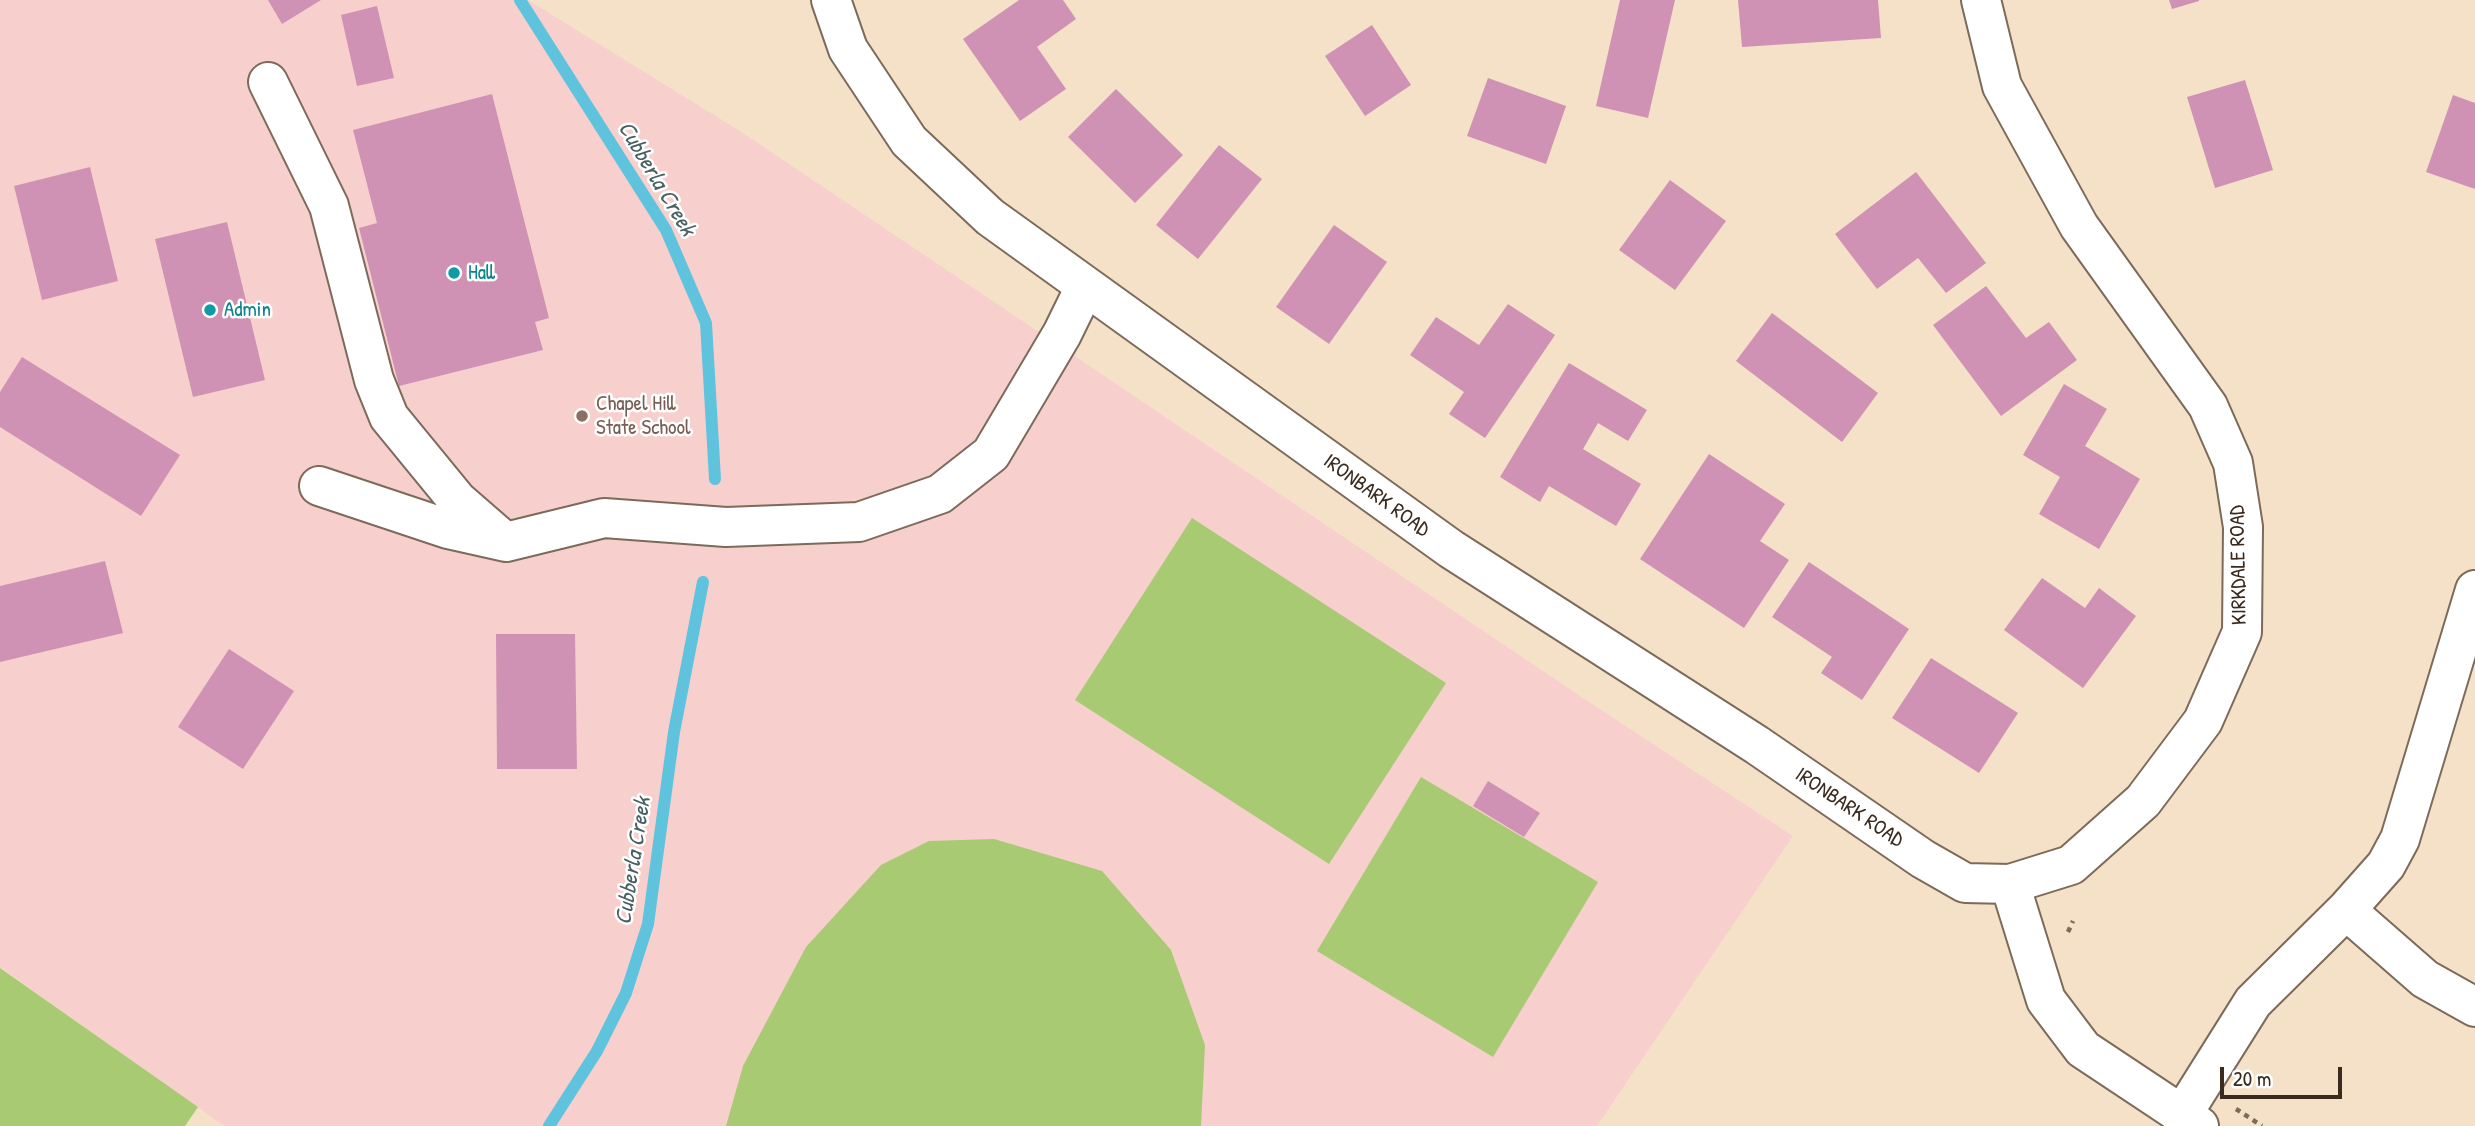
<!DOCTYPE html>
<html>
<head>
<meta charset="utf-8">
<style>
	body { margin:0 }
	#map { position:relative; width:2475px; height:1126px; overflow:hidden; background:#f4e1c8; font-family:"Patrick Hand",sans-serif }
	canvas { display:block }
	.scale { position:absolute; left:2220px; top:1067px; width:122px; height:32px; box-sizing:border-box; border:4px solid #3b2a1e; border-top:0; padding-left:9px; font-size:21px; line-height:24px; white-space:nowrap; color:#3b2a1e; -webkit-text-stroke:5px #fff; paint-order:stroke }
</style>
</head>
<body>
<div id="map">
<canvas width="2475" height="1126"></canvas>
<div class="scale">20 m</div>
</div>
<script>
const c = document.querySelector('canvas').getContext('2d');
c.lineJoin = 'round';
function paint(path, color) { c.fillStyle = color; c.fill(path, 'evenodd'); }
const poly = rows => new Path2D(rows.map(r => 'M' + r).join(''));
function stroke(path, color, width, dash) { c.strokeStyle = color; c.lineWidth = width; c.lineCap = dash ? 'butt' : 'round'; c.setLineDash(dash || []); c.stroke(path); }
function drawText(font, color, halo, rows, align = 'center') {
  c.font = font + ' "Patrick Hand",sans-serif'; c.lineWidth = 5; c.setLineDash([]); c.textBaseline = 'middle'; c.strokeStyle = halo; c.fillStyle = color; for (const [text, x, y, turn = 0] of rows) {
    c.save(); c.translate(x, y); c.rotate((+turn || 0) * Math.PI / 180); c.textAlign = isNaN(turn) ? turn : align; if (halo) c.strokeText(text, 0, 0); c.fillText(text, 0, 0); c.restore();
  }
}
paint(poly([
	[0,0,528,0,743,133,1586,700,1793,836,1597,1126,224,1126,0,967]
]), '#f7d0cd');
paint(poly([
	[1192,518,1446,683,1329,864,1075,700],
	[1421,777,1598,882,1493,1057,1317,951],
	[994,839,1102,871,1171,950,1205,1045,1201,1126,726,1126,743,1066,806,947,881,865,929,841],
	[0,968,198,1107,185,1126,0,1126]
]), '#a7ca73');
stroke(poly([
	[520,0,666,230,706,323,715,479],
	[549,1126,597,1051,626,993,648,924,674,732,703,582]
]), '#60c3de', 12);
paint(poly([
	[268,0,321,0,282,24],
	[1019,0,1063,0,1076,19,1037,47,1066,89,1020,121,963,39],
	[1620,0,1675,0,1648,118,1596,106],
	[1738,0,1878,0,1881,38,1742,47],
	[2169,0,2199,0,2199,1,2172,9],
	[377,6,394,78,357,86,341,15],
	[1372,25,1411,85,1365,116,1325,56],
	[1488,78,1566,106,1546,164,1467,136],
	[2245,80,2273,170,2215,188,2187,97],
	[1116,89,1183,155,1135,203,1068,137],
	[492,94,549,318,535,322,543,350,399,386,359,228,377,223,353,130],
	[2453,95,2475,103,2475,189,2426,172],
	[1219,145,1262,179,1198,259,1156,225],
	[90,167,118,281,42,300,14,186],
	[1916,172,1986,263,1946,293,1918,258,1877,289,1835,234],
	[1670,180,1726,221,1675,290,1619,250],
	[227,222,265,380,193,397,155,239],
	[1334,225,1387,262,1329,344,1276,307],
	[1986,286,2026,338,2049,322,2077,360,2001,416,1933,325],
	[1508,304,1555,335,1485,438,1449,414,1464,392,1410,355,1436,317,1479,345],
	[1772,313,1878,393,1842,442,1736,361],
	[22,357,180,455,141,516,0,427,0,392],
	[1569,363,1647,410,1628,441,1598,423,1583,449,1641,484,1616,526,1549,486,1540,502,1500,477],
	[2064,384,2107,409,2085,446,2140,479,2099,549,2039,514,2060,477,2023,455],
	[1709,454,1785,504,1760,541,1789,560,1744,628,1640,559],
	[105,561,123,633,0,662,0,586],
	[1809,562,1909,629,1862,700,1821,673,1832,657,1772,617],
	[2042,578,2085,608,2099,588,2136,616,2083,688,2004,630],
	[496,634,575,634,577,769,497,769],
	[229,649,294,691,243,769,178,727],
	[1931,658,2018,713,1979,773,1892,718],
	[1488,781,1540,813,1524,837,1473,806]
]), '#cf92b4');
const minor = poly([
	[831,0,848,49,909,141,990,217,1451,549,1757,745,1923,859,1965,883,2010,884,2071,865,2143,801,2203,721,2242,632,2243,527,2233,463,2208,406,2079,226,2002,86,1981,0],
	[268,82,329,206,374,380,389,417,457,500,503,540],
	[319,486,448,529,506,542,604,518,726,527,859,522,940,494,991,454,1062,334,1085,287],
	[2010,884,2046,1000,2083,1049,2199,1126],
	[2346,910,2425,979,2475,1007],
	[2182,1115,2253,1002,2346,910,2386,865,2400,839,2475,590]
]);
stroke(minor, '#7c6a5a', 42);
stroke(poly([
	[2068,932,2073,921],
	[2236,1109,2262,1126]
]), '#7c6a5a', 4.5, [5, 5]);
stroke(minor, '#fff', 38);
for (const [x, y, r, color] of [
	[454,273,7,"#0f9aa8"],
	[210,310,7,"#0f9aa8"],
	[582,416,7,"#8d6e63"]
]) { const dot = new Path2D(); dot.arc(x, y, r, 0, 2 * Math.PI); c.fillStyle = color; c.fill(dot); stroke(dot, '#fff', 2.5); }
drawText('21px', '#0d838f', '#fff', [
	["Hall",468,273],
	["Admin",224,310]
], 'left');
drawText('21px', '#785e54', '#fff', [
	["Chapel Hill",596,404],
	["State School",596,428]
], 'left');
drawText('21px', '#3b2a1e', '#fff', [
	["IRONBARK ROAD",1376,496,36],
	["KIRKDALE ROAD",2239,565,-91],
	["IRONBARK ROAD",1849,808,34]
]);
drawText('italic 23px', '#486061', '#fff', [
	["Cubberla Creek",656,179,59],
	["Cubberla Creek",634,861,-81]
]);
</script>
</body>
</html>
